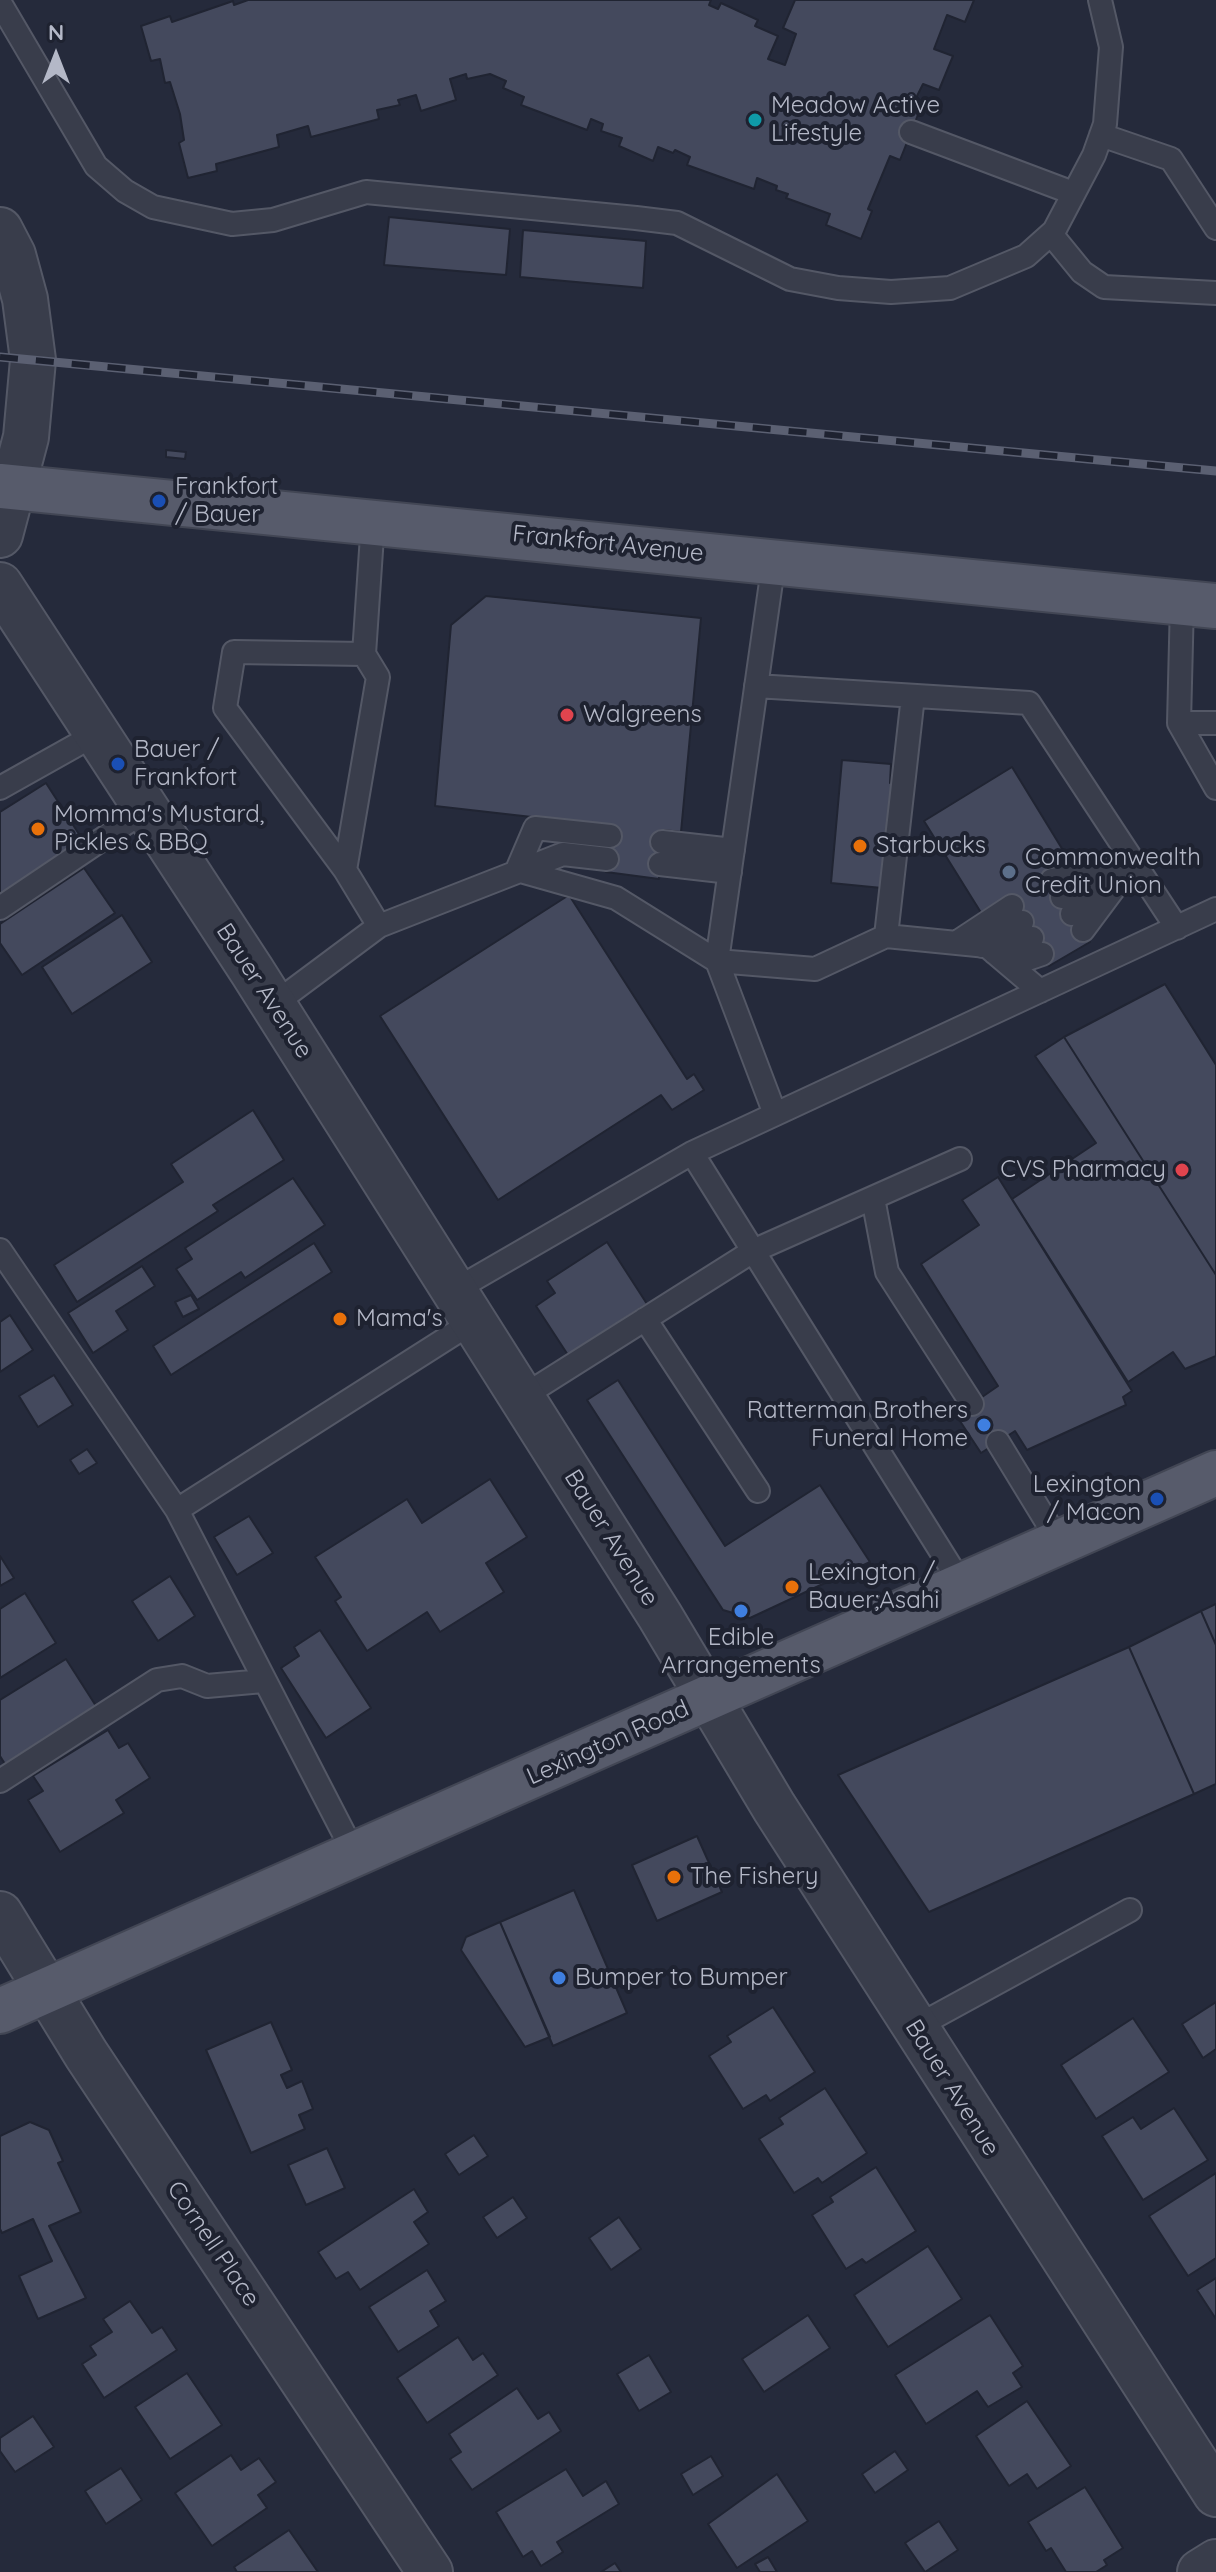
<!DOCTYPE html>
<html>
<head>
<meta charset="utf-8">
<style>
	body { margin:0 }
	#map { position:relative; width:1216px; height:2572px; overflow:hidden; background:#252a3b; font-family:Quicksand,sans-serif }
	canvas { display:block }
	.north { position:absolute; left:16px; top:16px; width:80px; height:80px; -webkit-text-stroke:6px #1e2230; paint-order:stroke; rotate:0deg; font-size:22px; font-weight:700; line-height:32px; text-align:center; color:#b4b8c7 }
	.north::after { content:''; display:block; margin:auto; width:28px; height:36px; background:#b4b8c7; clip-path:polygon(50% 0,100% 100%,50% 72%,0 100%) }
</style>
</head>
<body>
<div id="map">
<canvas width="1216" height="2572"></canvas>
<div class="north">N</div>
</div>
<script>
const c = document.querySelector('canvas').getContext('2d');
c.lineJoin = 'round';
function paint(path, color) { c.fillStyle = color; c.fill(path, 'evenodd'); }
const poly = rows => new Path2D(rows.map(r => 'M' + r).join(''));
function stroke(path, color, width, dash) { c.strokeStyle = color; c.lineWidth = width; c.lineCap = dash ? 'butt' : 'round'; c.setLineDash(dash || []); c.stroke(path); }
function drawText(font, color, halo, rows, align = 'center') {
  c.font = font + ' Quicksand,sans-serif'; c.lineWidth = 8; c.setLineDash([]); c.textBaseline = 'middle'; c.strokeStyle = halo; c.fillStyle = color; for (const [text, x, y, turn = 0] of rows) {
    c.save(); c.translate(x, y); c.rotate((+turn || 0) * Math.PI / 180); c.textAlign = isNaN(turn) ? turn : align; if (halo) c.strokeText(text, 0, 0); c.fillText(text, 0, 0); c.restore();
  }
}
const building = poly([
	[248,0,711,0,709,5,718,9,721,3,758,20,755,26,778,36,768,59,785,65,796,34,783,28,795,0,974,0,965,22,947,15,934,49,953,56,939,90,923,84,916,98,923,102,900,160,890,156,868,209,872,211,861,239,826,225,830,214,786,198,788,194,776,190,777,186,757,178,754,189,687,165,690,157,675,150,673,153,658,147,653,161,619,146,622,138,601,131,603,124,591,119,587,130,521,105,524,97,503,88,506,81,490,74,467,79,466,74,450,79,456,100,421,111,416,95,398,100,400,105,377,110,379,119,311,137,308,126,277,135,279,147,216,164,217,171,188,178,179,143,184,140,180,114,170,82,165,83,160,59,151,61,141,26,170,16,172,22,233,1,234,5,248,0],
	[389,217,510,229,506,275,384,265,389,217],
	[523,230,646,241,643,288,520,277,523,230],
	[166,450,186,452,185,459,166,457,166,450],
	[486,596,701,618,681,832,663,830,659,879,606,872,611,826,435,806,451,625,486,596],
	[842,760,891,764,890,783,900,784,882,888,831,883,842,760],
	[1012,767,1072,865,1051,879,1090,942,1049,966,1011,903,985,919,924,821,1012,767],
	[46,783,86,845,0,899,0,812,46,783],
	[84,868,115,913,22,975,0,943,0,924,84,868],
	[569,895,687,1079,694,1074,704,1090,672,1110,661,1095,498,1200,380,1016,569,895],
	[122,915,152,962,72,1014,42,967,122,915],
	[1165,984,1216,1065,1216,1275,1064,1037,1165,984],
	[1064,1037,1216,1275,1216,1356,1185,1369,1173,1352,1128,1382,1012,1199,1096,1143,1035,1056,1064,1037],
	[253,1110,284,1160,213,1205,218,1211,77,1302,54,1265,183,1182,171,1164,253,1110],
	[998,1177,1132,1391,1123,1397,1126,1405,1027,1450,1015,1431,981,1453,956,1415,998,1386,921,1264,979,1225,962,1200,998,1177],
	[293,1178,325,1225,245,1278,241,1272,197,1300,176,1269,192,1259,185,1248,293,1178],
	[607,1242,647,1304,568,1355,536,1306,555,1293,547,1281,607,1242],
	[314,1243,332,1272,171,1375,153,1346,314,1243],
	[142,1266,155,1286,116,1311,128,1330,93,1353,68,1313,142,1266],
	[191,1295,199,1309,183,1317,175,1302,191,1295],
	[10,1315,33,1350,0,1372,0,1322,10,1315],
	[54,1375,73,1405,38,1427,19,1396,54,1375],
	[618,1380,725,1546,820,1485,870,1562,750,1618,723,1610,587,1400,618,1380],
	[87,1449,97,1463,79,1474,70,1460,87,1449],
	[490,1479,527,1537,486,1563,504,1592,440,1632,427,1612,367,1651,335,1601,341,1597,315,1557,407,1499,422,1523,490,1479],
	[249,1516,273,1553,237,1575,214,1537,249,1516],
	[0,1556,14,1578,0,1586,0,1556],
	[170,1576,195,1616,158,1641,132,1601,170,1576],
	[25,1593,56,1643,0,1678,0,1609,25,1593],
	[1216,1604,1216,1645,1201,1611,1216,1604],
	[1201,1611,1216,1645,1216,1784,1194,1794,1129,1647,1201,1611],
	[320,1630,371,1708,326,1738,281,1668,299,1656,294,1647,320,1630],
	[1129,1647,1194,1794,929,1912,838,1775,1129,1647],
	[66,1659,96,1706,5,1764,0,1756,0,1700,66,1659],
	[108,1730,119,1748,128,1743,150,1778,116,1800,124,1813,60,1852,28,1800,43,1791,33,1776,108,1730],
	[697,1836,722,1892,657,1921,632,1865,697,1836],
	[574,1890,627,2013,553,2046,500,1922,574,1890],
	[500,1922,550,2037,525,2047,461,1950,466,1937,500,1922],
	[1216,2002,1216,2049,1203,2058,1182,2024,1216,2002],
	[773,2007,815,2072,770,2101,766,2095,743,2109,709,2056,731,2042,727,2036,773,2007],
	[1133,2018,1169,2072,1096,2119,1061,2065,1133,2018],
	[271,2022,292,2070,281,2075,287,2088,302,2081,313,2109,299,2115,305,2129,251,2153,206,2050,271,2022],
	[825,2088,867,2153,822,2183,818,2178,794,2193,759,2139,783,2124,779,2118,825,2088],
	[1174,2108,1208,2160,1143,2200,1102,2136,1133,2117,1141,2129,1174,2108],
	[30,2122,49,2130,63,2161,58,2163,81,2212,49,2226,86,2298,38,2319,19,2276,52,2261,33,2219,2,2233,0,2229,0,2136,30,2122],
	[474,2135,488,2156,459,2175,445,2154,474,2135],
	[327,2148,345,2188,306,2205,288,2165,327,2148],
	[876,2167,916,2231,866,2263,862,2259,846,2269,812,2215,833,2202,830,2197,876,2167],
	[1216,2173,1216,2258,1188,2276,1149,2216,1216,2173],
	[414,2189,428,2212,414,2222,429,2244,360,2290,348,2272,336,2279,318,2252,414,2189],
	[513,2197,527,2218,497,2238,483,2217,513,2197],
	[619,2217,641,2249,611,2270,589,2238,619,2217],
	[928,2246,962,2299,888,2347,854,2295,928,2246],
	[427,2270,446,2301,430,2311,439,2326,398,2352,369,2307,427,2270],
	[1216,2278,1216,2319,1197,2290,1216,2278],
	[130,2301,152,2333,162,2327,177,2350,104,2398,82,2364,96,2355,90,2346,112,2332,103,2319,130,2301],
	[808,2315,830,2348,764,2392,742,2359,808,2315],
	[990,2315,1023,2366,1013,2373,1022,2387,988,2407,977,2391,926,2424,895,2375,990,2315],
	[458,2337,473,2360,483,2353,498,2375,427,2423,397,2378,458,2337],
	[649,2355,671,2392,639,2411,617,2374,649,2355],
	[187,2373,222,2425,170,2459,135,2407,187,2373],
	[517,2388,538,2419,549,2412,561,2431,472,2490,450,2459,461,2452,449,2434,517,2388],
	[1027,2401,1071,2466,1037,2489,1027,2474,1009,2486,976,2436,1027,2401],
	[33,2416,54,2447,15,2472,0,2451,0,2438,33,2416],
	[895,2451,908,2470,875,2493,862,2474,895,2451],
	[231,2455,241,2470,259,2458,276,2482,258,2495,267,2508,212,2546,175,2493,231,2455],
	[711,2456,723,2476,693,2495,681,2474,711,2456],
	[121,2468,142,2500,106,2524,85,2491,121,2468],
	[566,2469,583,2496,606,2481,619,2504,557,2542,563,2552,541,2566,532,2551,523,2557,496,2512,566,2469],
	[777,2474,808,2521,737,2568,708,2524,777,2474],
	[1085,2487,1123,2548,1104,2560,1107,2565,1096,2572,1066,2572,1051,2548,1046,2551,1028,2522,1085,2487],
	[939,2521,958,2550,925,2572,905,2543,939,2521],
	[289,2530,318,2572,237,2572,234,2567,289,2530],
	[768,2557,777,2572,760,2572,755,2564,768,2557],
	[615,2563,621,2572,601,2572,615,2563]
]);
paint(building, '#44495d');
stroke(building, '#202432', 2);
const lane = poly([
	[0,3,96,166,125,191,153,207,232,224,273,220,366,192,636,218,677,223,790,279,838,288,891,292,950,288,1026,256,1054,231,1094,155,1105,124,1111,47,1100,0],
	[911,132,1073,193],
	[1101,135,1171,159,1216,228],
	[1051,234,1082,272,1104,287,1216,293],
	[774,561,717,961,775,1114],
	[1182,602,1179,723,1216,788],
	[364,654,234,652,225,708,345,870,379,926],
	[756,686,1029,703,1177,928],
	[1179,723,1216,723],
	[0,788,98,733],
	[662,842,733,850],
	[660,864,730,872],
	[345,870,378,677,364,654,373,521],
	[517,870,616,898,717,961,815,969,886,936,987,946,1040,991],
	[517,870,535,828,610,836],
	[1052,880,1133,863],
	[1062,897,1100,879],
	[0,908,147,809],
	[1072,914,1105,887],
	[1083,930,1133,863],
	[886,936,913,696],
	[956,943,1012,906],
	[982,946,1022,922],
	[995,953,1032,938],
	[1010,965,1042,954],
	[273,1005,379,926,563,854,607,859],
	[873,1198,887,1272,972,1404],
	[0,1250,177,1510],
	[455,1290,692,1153],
	[645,1319,758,1491],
	[522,1397,753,1251,960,1159],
	[998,1442,1059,1542],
	[962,1585,692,1153,1216,909],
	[0,1781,157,1680,182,1676,207,1686,263,1681],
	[355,1855,177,1510,474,1321],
	[914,2028,1130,1910]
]);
const street = poly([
	[0,230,13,255,25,299,33,360,26,437,0,535],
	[0,585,252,971,660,1616,774,1807,1216,2494],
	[0,1914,86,2054,430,2572],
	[1200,2572,1216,2562]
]);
const primary = poly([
	[0,486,1216,606],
	[0,2011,1216,1473]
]);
stroke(lane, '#545866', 26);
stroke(street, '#545866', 48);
stroke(primary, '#424654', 48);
stroke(lane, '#393d4b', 22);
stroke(street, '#393d4b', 44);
stroke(primary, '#575b6b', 44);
const rail = poly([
	[0,357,1216,471]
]);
stroke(rail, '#5b6072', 9);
stroke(rail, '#1e2230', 6, [18]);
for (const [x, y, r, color] of [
	[755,120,8,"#0f9aa8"],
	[159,501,8,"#1a4fb4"],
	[567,715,8,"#e0444e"],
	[118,764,8,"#1a4fb4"],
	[38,829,8,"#e8710a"],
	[860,846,8,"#e8710a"],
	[1009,872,8,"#5c6f8a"],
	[1182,1170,8,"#e0444e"],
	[340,1319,8,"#e8710a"],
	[984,1425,8,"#3f7fe0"],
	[1157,1499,8,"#1a4fb4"],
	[792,1587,8,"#e8710a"],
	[741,1611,8,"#3f7fe0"],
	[674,1877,8,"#e8710a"],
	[559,1978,8,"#3f7fe0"]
]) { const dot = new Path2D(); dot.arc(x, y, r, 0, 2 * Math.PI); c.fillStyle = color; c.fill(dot); stroke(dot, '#1e2230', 3); }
drawText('24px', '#b4b8c7', '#1e2230', [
	["Meadow Active",771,106],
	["Lifestyle",771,134],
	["Frankfort",175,487],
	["/ Bauer",175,515],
	["Walgreens",583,715],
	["Bauer /",134,750],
	["Frankfort",134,778],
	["Momma's Mustard,",54,815],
	["Pickles & BBQ",54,843],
	["Starbucks",876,846],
	["Commonwealth",1025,858],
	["Credit Union",1025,886],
	["CVS Pharmacy",1166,1170,"right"],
	["Mama's",356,1319],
	["Ratterman Brothers",968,1411,"right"],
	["Funeral Home",968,1439,"right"],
	["Lexington",1141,1485,"right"],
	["/ Macon",1141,1513,"right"],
	["Lexington /",808,1573],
	["Bauer;Asahi",808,1601],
	["Edible",741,1638,"center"],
	["Arrangements",741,1666,"center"],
	["The Fishery",690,1877],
	["Bumper to Bumper",575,1978]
], 'left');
drawText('24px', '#b4b8c7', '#1e2230', [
	["Frankfort Avenue",608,544,6],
	["Bauer Avenue",264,991,57],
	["Bauer Avenue",611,1538,58],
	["Lexington Road",608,1743,-24],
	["Bauer Avenue",952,2088,58],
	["Cornell Place",213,2244,56]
]);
</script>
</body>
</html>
